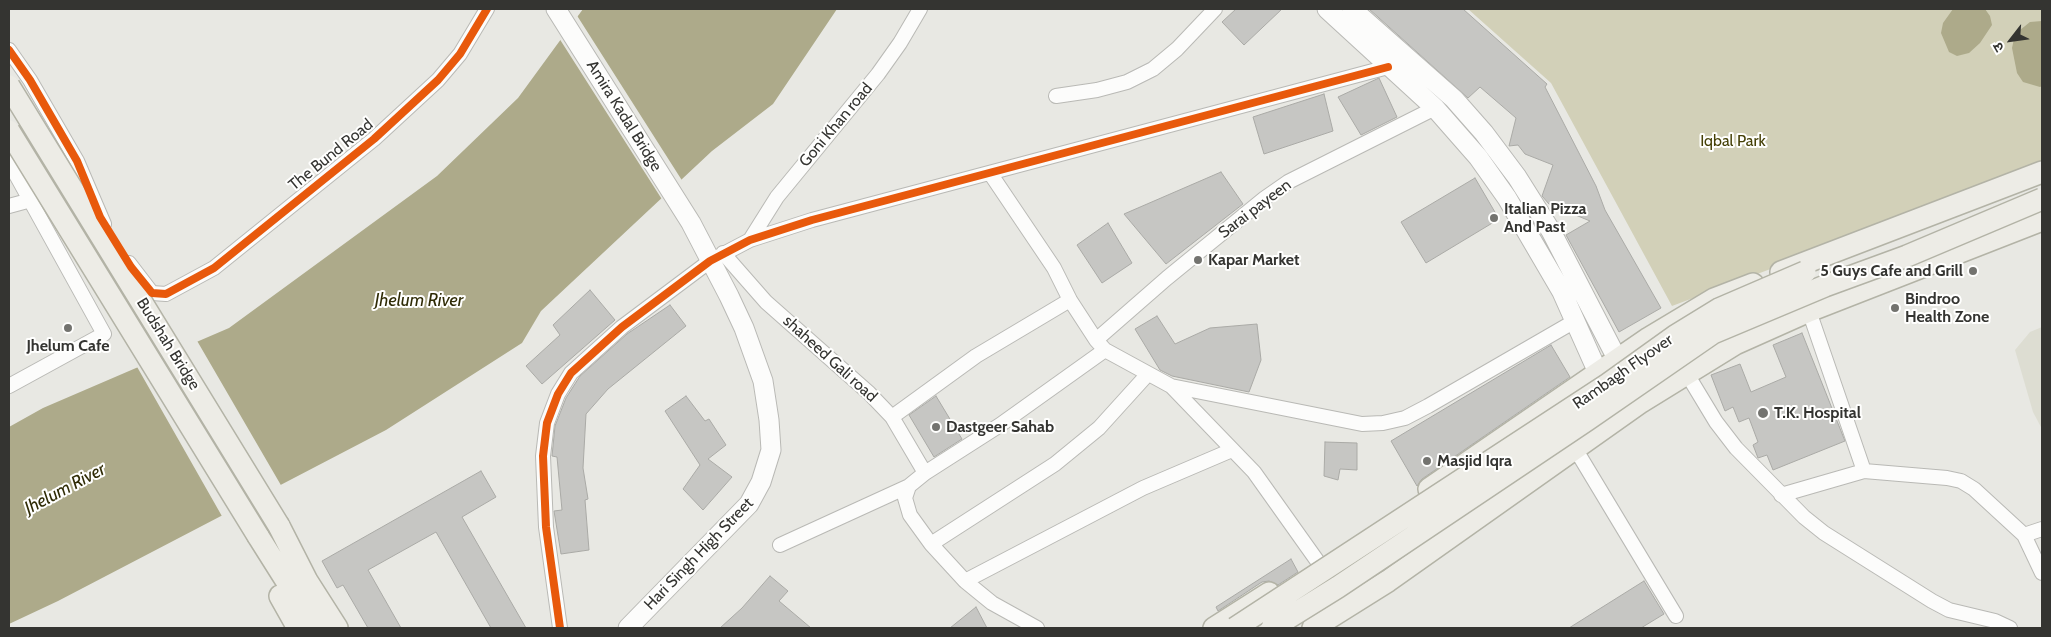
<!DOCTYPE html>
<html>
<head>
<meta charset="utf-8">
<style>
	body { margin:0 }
	#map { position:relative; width:2051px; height:637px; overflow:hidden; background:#e8e8e3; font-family:Cabin,"Noto Sans Devanagari",sans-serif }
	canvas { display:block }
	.frame { position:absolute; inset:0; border:10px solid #343431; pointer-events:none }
	.north { position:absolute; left:1986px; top:15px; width:50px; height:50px; -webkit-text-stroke:4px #fffffe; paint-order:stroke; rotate:240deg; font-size:14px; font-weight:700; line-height:20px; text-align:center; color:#343431 }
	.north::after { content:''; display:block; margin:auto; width:18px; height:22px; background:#343431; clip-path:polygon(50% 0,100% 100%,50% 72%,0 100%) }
</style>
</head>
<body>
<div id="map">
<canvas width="2051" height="637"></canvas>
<div class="frame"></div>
<div class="north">उ</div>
</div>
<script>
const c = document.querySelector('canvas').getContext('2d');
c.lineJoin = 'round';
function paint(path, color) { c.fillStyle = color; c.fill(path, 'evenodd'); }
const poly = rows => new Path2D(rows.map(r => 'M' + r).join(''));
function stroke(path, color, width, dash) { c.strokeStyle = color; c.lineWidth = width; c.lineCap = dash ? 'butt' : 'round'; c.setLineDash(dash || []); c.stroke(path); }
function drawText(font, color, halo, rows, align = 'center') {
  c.font = font + ' Cabin,sans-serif'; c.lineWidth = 4; c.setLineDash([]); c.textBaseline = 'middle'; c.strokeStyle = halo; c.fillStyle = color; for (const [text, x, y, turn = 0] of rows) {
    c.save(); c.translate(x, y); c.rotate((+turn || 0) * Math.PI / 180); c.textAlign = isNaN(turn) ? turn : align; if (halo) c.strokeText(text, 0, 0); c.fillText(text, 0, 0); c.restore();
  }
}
paint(poly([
	[2042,327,2042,429,2033,412,2015,350,2030,332]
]), '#ddddd2');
paint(poly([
	[1468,9,2042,9,2042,167,1672,306,1551,83]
]), '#d2d0b8');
paint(poly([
	[583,9,837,9,773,104,712,151,541,311,522,343,386,430,58,601,9,624,9,427,43,408,229,328,437,176,518,98],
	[1953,9,1985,9,1990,16,1992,25,1980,43,1969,53,1957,56,1949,52,1941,33,1943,23],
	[2042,21,2042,86,2040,87,2023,82,2017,73,2012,48,2015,34,2030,22]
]), '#adaa8a');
paint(poly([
	[576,14,683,182,663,201,559,38],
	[196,339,282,487,223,518,136,365]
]), '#e8e8e3');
const building = poly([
	[1236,9,1282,9,1244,45,1222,22,1236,9],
	[1369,9,1463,9,1547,84,1545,87,1596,186,1605,210,1661,308,1619,332,1566,235,1590,221,1549,204,1542,196,1553,165,1525,154,1518,145,1509,146,1516,118,1480,87,1468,98,1369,9],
	[1379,78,1397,117,1361,135,1338,97,1379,78],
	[1324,94,1333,131,1264,154,1253,117,1324,94],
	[1221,172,1243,204,1166,264,1124,214,1221,172],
	[1475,178,1499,219,1426,263,1401,222,1475,178],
	[1108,223,1132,263,1102,283,1077,245,1108,223],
	[590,290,615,320,542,384,526,366,560,335,553,325,590,290],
	[670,305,686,326,608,389,586,414,583,468,588,499,585,500,589,550,561,554,554,511,562,510,557,457,552,456,555,426,566,398,580,376,627,334,670,305],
	[1157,316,1175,344,1210,328,1257,324,1261,360,1249,392,1172,376,1160,370,1135,329,1157,316],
	[1802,333,1845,441,1773,470,1767,455,1758,458,1753,445,1758,442,1749,418,1739,422,1733,407,1725,411,1711,375,1740,364,1751,392,1786,377,1773,345,1802,333],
	[1551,345,1570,377,1422,479,1417,486,1391,441,1551,345],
	[686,396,705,421,709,419,726,445,708,459,732,477,703,510,683,489,700,465,665,411,686,396],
	[936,396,962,439,934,457,909,415,936,396],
	[1325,442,1357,443,1357,470,1340,469,1338,480,1324,476,1325,442],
	[481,471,496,497,462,517,526,628,491,628,436,532,368,570,401,628,368,628,343,585,337,588,322,561,481,471],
	[1291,559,1298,572,1278,585,1269,581,1262,582,1218,611,1216,607,1291,559],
	[770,576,788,591,779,601,811,628,720,628,742,608,770,576],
	[1644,581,1664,614,1641,628,1569,628,1644,581],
	[976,607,987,628,950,628,976,607]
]);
paint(building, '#c6c6c3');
stroke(building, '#aaaaa6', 1);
const street = poly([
	[9,50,30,80,77,161,104,224],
	[1056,96,1097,90,1127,82,1153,69,1177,49,1215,9],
	[9,162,104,334,9,386],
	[990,173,1054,268,1070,300,1096,340,1105,350,1171,386,1362,424,1383,423,1405,418,1428,406,1575,321],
	[9,206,31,200],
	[750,240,777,197,878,74,900,43,920,9],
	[723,253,766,302,869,393,892,417,925,473],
	[129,263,152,293,166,294,214,268,374,139,438,80,460,54,487,9],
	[1809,311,1864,471,1947,478,1961,481,1974,489,2024,535,2042,573],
	[1096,340,1167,278,1265,198,1288,182,1435,108],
	[1687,374,1716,422,1736,448,1804,517,1824,533,1932,601,1949,610,1995,621,2010,628],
	[1171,386,1254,472,1318,562],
	[892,417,976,356,1070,300],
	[1576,450,1676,616],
	[1781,495,1864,471],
	[2024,535,2042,529],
	[931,544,1055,464,1099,428,1147,375],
	[780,545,909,486],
	[965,581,1143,488,1232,450],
	[560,628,546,527,543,456,547,423,558,394,571,373,622,327,710,261,750,240,812,220,1388,67],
	[1037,628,992,603,965,581,931,544,910,515,905,498,909,486,925,473,1000,425,1105,350]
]);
const secondary = poly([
	[556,9,691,223,729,296,744,328,763,381,769,420,771,450,761,482,749,504,628,628],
	[1327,9,1435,108,1478,157,1507,198,1562,292,1604,386],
	[1352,9,1454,99,1484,133,1517,177,1551,231,1624,372]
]);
const primary = poly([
	[1781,272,2042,172],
	[1429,489,1649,338,1714,299,1753,284],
	[279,526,307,581,337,628],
	[258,536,316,628],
	[280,596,298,628],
	[1214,628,1269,593],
	[1313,628,1388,581,1641,402,1735,344,1809,311,2042,220]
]);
stroke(street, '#b9b9b5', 16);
stroke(secondary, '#b9b9b5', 21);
stroke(primary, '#b3b3a6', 24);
stroke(street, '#fcfcfb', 14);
stroke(secondary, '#fcfcfb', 19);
stroke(primary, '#edece6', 21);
const primaryBridge = poly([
	[9,86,279,526],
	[9,131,258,536],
	[1235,628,1608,384,1675,336,1719,309,1805,272],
	[1272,628,1338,587,1587,420,1713,333,1825,286,1907,256,2042,199]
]);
stroke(primaryBridge, '#b3b3a6', 24, []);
stroke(primaryBridge, '#edece6', 21);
stroke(poly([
	[9,50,30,80,77,161,100,217,131,267,152,293,166,294,214,268,374,139,438,80,460,54,487,9],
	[560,628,546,527,543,456,547,423,558,394,571,373,622,327,710,261,750,240,812,220,1388,67]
]), '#e8590c', 8);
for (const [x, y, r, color] of [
	[1494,218,5,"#73736f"],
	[1198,260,5,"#73736f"],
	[1973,271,5,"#73736f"],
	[1895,308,5,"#73736f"],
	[68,328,5,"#73736f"],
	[1763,413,6,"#73736f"],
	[936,427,5,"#73736f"],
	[1427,461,5,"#73736f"]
]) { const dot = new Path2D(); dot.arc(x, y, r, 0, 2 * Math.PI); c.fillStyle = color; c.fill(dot); stroke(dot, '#fffffe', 2); }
drawText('16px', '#343431', '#fffffe', [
	["Amira Kadal Bridge",624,116,58],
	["Goni Khan road",836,125,-50],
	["The Bund Road",331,155,-39],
	["Sarai payeen",1255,209,-37],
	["Budshah Bridge",168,344,58],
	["shaheed Gali road",830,359,42],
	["Rambagh Flyover",1623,372,-35],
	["Hari Singh High Street",699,554,-46]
]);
drawText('16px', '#454006', '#fffffe', [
	["Iqbal Park",1733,141]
]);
drawText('bold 16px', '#343431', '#fffffe', [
	["Italian Pizza",1504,209],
	["And Past",1504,227],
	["Kapar Market",1208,260],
	["5 Guys Cafe and Grill",1963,271,"right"],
	["Bindroo",1905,299],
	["Health Zone",1905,317],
	["Jhelum Cafe",68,346,"center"],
	["T.K. Hospital",1774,413],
	["Dastgeer Sahab",946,427],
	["Masjid Iqra",1437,461]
], 'left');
drawText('italic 18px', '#2f2b05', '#fffffe', [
	["Jhelum River",419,301],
	["Jhelum River",65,489,-28]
]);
</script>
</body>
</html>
